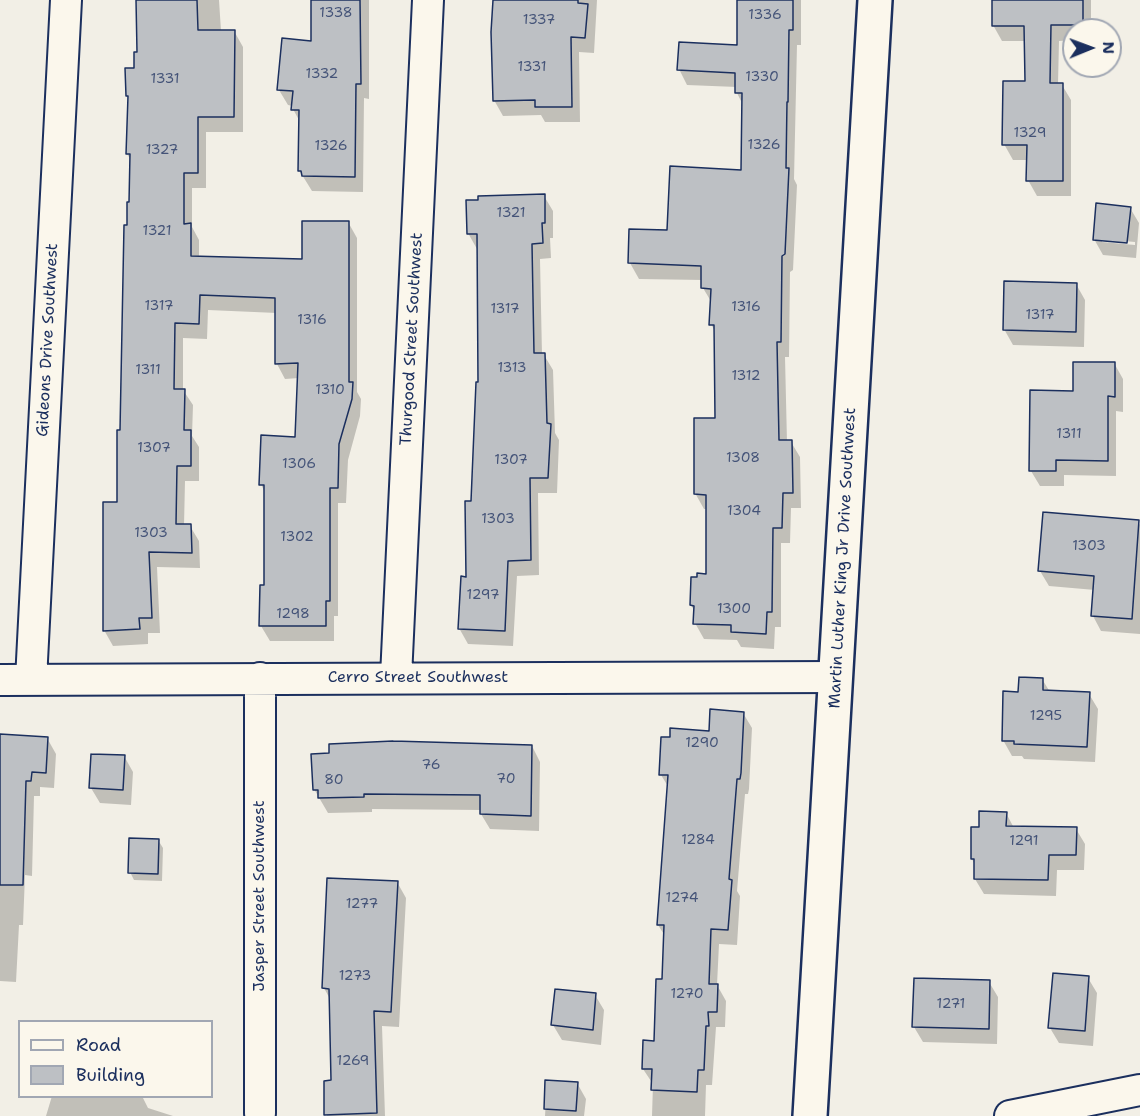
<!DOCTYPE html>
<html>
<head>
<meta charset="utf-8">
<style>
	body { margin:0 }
	#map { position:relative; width:1140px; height:1116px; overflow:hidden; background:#f2efe6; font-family:"Shantell Sans",sans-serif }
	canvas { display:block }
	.legend { position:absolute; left:18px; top:1020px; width:195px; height:78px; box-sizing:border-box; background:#fbf7ec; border:2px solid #a1a7b3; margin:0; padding:8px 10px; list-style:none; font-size:18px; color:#1b2f5e }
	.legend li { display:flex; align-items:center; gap:12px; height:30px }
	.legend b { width:30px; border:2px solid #a1a7b3 }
	.north { position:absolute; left:1062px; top:18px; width:60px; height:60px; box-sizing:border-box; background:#fbf7ec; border:2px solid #a1a7b3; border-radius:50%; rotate:89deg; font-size:16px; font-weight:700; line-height:24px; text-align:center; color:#1b2f5e }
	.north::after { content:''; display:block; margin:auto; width:21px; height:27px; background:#1b2f5e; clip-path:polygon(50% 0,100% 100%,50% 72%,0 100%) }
</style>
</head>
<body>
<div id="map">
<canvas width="1140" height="1116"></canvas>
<ul class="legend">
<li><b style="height:8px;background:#fbf7ec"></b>Road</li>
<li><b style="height:16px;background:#bdc0c4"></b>Building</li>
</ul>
<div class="north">N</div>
</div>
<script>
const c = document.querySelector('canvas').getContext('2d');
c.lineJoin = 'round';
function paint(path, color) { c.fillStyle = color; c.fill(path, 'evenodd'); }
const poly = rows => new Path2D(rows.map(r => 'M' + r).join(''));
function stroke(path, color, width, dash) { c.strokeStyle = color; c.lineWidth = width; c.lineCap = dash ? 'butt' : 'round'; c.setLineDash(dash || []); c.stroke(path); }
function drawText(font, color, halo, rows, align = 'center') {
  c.font = font + ' "Shantell Sans",sans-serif'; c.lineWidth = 6; c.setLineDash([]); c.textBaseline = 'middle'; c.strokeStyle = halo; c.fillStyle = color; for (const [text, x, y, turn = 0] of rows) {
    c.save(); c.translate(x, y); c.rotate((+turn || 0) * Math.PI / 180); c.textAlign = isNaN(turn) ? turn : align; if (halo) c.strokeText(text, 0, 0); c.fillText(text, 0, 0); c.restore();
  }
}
paint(poly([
	[137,0,219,0,221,31,234,31,243,47,243,132,206,132,206,188,192,188,192,227,199,240,199,257,304,261,348,222,357,238,357,392,361,399,360,416,348,460,346,503,338,503,338,616,334,616,334,641,270,641,261,626,266,586,265,493,261,484,297,438,299,378,285,379,277,364,277,313,208,310,207,339,183,338,183,390,193,405,192,436,199,447,199,481,185,481,184,526,190,526,199,541,200,568,157,567,160,633,148,633,148,644,113,646,104,630,119,503,131,204,131,160,127,154,129,99,127,96,138,54],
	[313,0,369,0,369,99,364,98,363,192,312,191,299,170,300,122,293,109,293,106,288,105,279,90,312,43],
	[494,0,597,0,594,53,579,52,580,122,545,122,541,115,503,116,494,100],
	[739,0,801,0,801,45,797,45,794,179,797,185,793,270,790,272,789,357,785,357,787,442,791,442,800,457,801,508,791,508,790,543,781,543,781,627,775,627,774,649,741,647,737,640,704,639,695,623,695,612,691,605,708,575,708,509,704,509,695,493,716,419,716,333,711,324,712,303,703,288,703,280,639,279,630,263,742,172,743,105,737,93,737,87,687,85,679,69,739,47],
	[993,0,1091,0,1091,30,1074,30,1074,40,1059,41,1058,84,1062,85,1071,100,1071,196,1037,196,1028,180,1028,160,1013,160,1004,144,1026,83,1025,41,1002,41,993,25],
	[544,196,553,211,553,238,550,238,551,258,540,259,542,355,544,355,553,370,555,433,559,440,557,493,538,493,539,575,517,576,513,646,468,644,459,628,468,578,480,383,477,249,468,233],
	[1130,208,1139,223,1136,258,1103,255,1094,239],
	[1102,239,1135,242,1135,245,1102,242],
	[1076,284,1085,300,1084,347,1013,345,1004,329],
	[1114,363,1123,379,1123,412,1116,411,1116,476,1064,475,1064,486,1040,486,1031,471,1032,392,1074,392],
	[1138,522,1140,525,1140,634,1101,631,1093,616,1095,590,1049,586,1040,571],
	[1042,679,1050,692,1089,694,1098,709,1095,762,1024,759,1022,756,1012,756,1003,740,1019,693],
	[743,713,752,728,749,789,748,794,745,794,737,891,740,896,737,945,719,944,717,985,726,1001,725,1027,716,1027,712,1085,706,1085,705,1116,652,1116,653,1084,643,1069,655,1042,663,980,665,936,658,925,669,788,661,775,711,732],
	[0,735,47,738,56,754,54,788,40,787,40,796,34,796,32,876,25,875,23,925,19,925,16,982,0,981],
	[532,746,540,762,539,831,490,829,481,814,481,810,372,809,372,812,328,813,314,789],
	[124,756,133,772,131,805,100,803,91,788],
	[1006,813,1014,828,1076,829,1085,844,1084,870,1057,870,1056,896,984,894,975,879,975,865,972,859,980,829],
	[158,840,163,848,162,881,134,880,130,872],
	[397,882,406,898,399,1027,382,1026,385,1116,327,1116,332,1082,330,999,324,988],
	[1088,978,1097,993,1093,1046,1059,1043,1050,1028],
	[989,982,998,997,997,1044,923,1042,914,1027],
	[595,995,604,1010,601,1045,562,1040,553,1025],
	[547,1082,577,1083,586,1099,584,1116,545,1116],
	[52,1096,142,1096,148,1108,173,1116,46,1116]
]), '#0003');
const building = poly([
	[136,0,197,0,198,30,235,30,234,117,198,117,198,173,184,173,184,224,191,223,191,256,302,259,302,221,349,221,349,382,353,382,352,399,339,444,338,488,330,488,330,601,326,601,326,626,259,626,260,585,264,585,264,485,259,485,261,435,295,437,298,363,275,364,275,298,200,295,199,324,175,323,174,389,185,389,184,430,191,430,191,466,177,466,176,524,191,524,192,553,149,552,152,618,139,618,140,629,103,631,103,502,117,502,117,430,120,430,124,225,127,225,127,202,129,202,130,154,126,154,128,96,126,96,125,68,134,68,134,52,137,52,136,0],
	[311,0,360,0,361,84,356,84,355,177,302,176,301,171,298,171,299,110,291,110,293,91,277,90,282,38,311,41,311,0],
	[493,0,578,0,578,3,588,4,585,38,571,37,572,107,535,107,535,100,493,101,491,32,493,0],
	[737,0,793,0,793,30,789,30,788,102,787,102,786,168,789,168,785,254,782,256,781,342,777,342,779,440,792,440,793,493,783,493,782,528,773,528,772,612,767,612,766,634,731,632,731,625,693,624,694,606,690,605,691,577,697,577,697,573,706,574,706,495,694,494,694,418,715,418,714,325,709,325,711,289,701,288,701,266,628,263,629,229,667,230,670,166,741,170,742,93,735,93,735,73,677,70,679,42,737,45,737,0],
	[992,0,1083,0,1083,25,1051,25,1050,83,1063,83,1063,181,1026,181,1027,145,1002,145,1003,81,1025,81,1024,26,992,26,992,0],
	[545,194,545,223,542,223,543,243,532,244,534,353,545,353,547,423,551,424,548,478,530,478,531,560,508,561,505,631,458,629,461,576,466,577,465,501,471,501,476,382,478,382,477,234,467,234,466,200,478,200,478,196,545,194],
	[1096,203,1131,207,1127,243,1093,240,1096,203],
	[1004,281,1077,283,1076,332,1003,330,1004,281],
	[1073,362,1115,362,1115,397,1108,396,1108,461,1056,460,1056,471,1029,471,1030,390,1073,391,1073,362],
	[1043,512,1139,520,1132,619,1091,616,1094,576,1038,571,1043,512],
	[1019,677,1043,678,1043,690,1090,692,1087,747,1014,744,1014,741,1002,741,1003,691,1018,692,1019,677],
	[710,709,744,712,741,773,740,779,737,779,729,879,732,880,728,930,711,929,709,984,718,984,717,1012,708,1012,709,1026,706,1026,704,1070,698,1070,697,1092,651,1090,652,1069,642,1069,643,1040,654,1041,656,979,662,979,664,925,657,925,668,775,659,775,661,737,670,737,670,728,709,731,710,709],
	[0,734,48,737,46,773,32,772,31,781,26,781,23,885,0,885,0,734],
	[393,741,532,745,531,816,480,814,480,795,364,794,364,797,318,798,318,790,313,790,311,754,329,753,329,744,393,741],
	[91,754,125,755,123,790,89,788,91,754],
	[979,811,1007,812,1006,826,1077,827,1076,855,1049,855,1048,880,974,879,974,859,971,859,971,827,979,827,979,811],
	[129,838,159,839,158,874,128,873,129,838],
	[327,878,398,881,391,1012,374,1011,377,1113,324,1115,324,1081,331,1080,329,989,322,988,327,878],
	[1053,973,1089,976,1085,1031,1048,1028,1053,973],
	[914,978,990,980,989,1029,912,1027,914,978],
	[555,989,596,993,593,1030,551,1025,555,989],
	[545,1080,578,1082,576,1111,544,1109,545,1080]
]);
paint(building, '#bdc0c4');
stroke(building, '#1b2f5e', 1.5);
const minor = poly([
	[396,677,428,0],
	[0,680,836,677],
	[31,680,66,0],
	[260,1113,260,678],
	[1010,1116,1140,1090]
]);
const secondary = poly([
	[810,1116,875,0]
]);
stroke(minor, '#1b2f5e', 34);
stroke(secondary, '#1b2f5e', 38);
stroke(minor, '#fbf7ec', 30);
stroke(secondary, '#fbf7ec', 33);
drawText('14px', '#445378', null, [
	["1338",336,13],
	["1336",765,15],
	["1337",539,20],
	["1331",532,67],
	["1332",322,74],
	["1330",762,77],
	["1331",165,79],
	["1329",1030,133],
	["1326",764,145],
	["1326",331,146],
	["1327",162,150],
	["1321",511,213],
	["1321",157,231],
	["1317",159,306],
	["1316",746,307],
	["1317",505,309],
	["1317",1040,315],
	["1316",312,320],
	["1313",512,368],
	["1311",148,370],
	["1312",746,376],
	["1310",330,390],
	["1311",1069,434],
	["1307",154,448],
	["1308",743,458],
	["1307",511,460],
	["1306",299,464],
	["1304",744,511],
	["1303",498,519],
	["1303",151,533],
	["1302",297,537],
	["1303",1089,546],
	["1297",483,595],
	["1300",734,609],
	["1298",293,614],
	["1295",1046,716],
	["1290",702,743],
	["76",431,765],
	["70",506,779],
	["80",334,780],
	["1284",698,840],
	["1291",1024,841],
	["1274",682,898],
	["1277",362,904],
	["1273",355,976],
	["1270",687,994],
	["1271",951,1004],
	["1269",353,1061]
]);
drawText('16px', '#1b2f5e', '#fbf7ec', [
	["Thurgood Street Southwest",412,339,-87],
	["Gideons Drive Southwest",48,340,-87],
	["Martin Luther King Jr Drive Southwest",843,558,-87],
	["Cerro Street Southwest",418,678],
	["Jasper Street Southwest",260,896,-90]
]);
</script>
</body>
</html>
